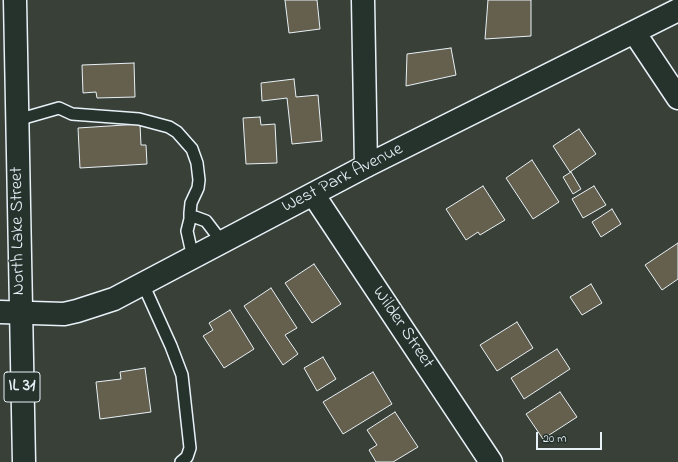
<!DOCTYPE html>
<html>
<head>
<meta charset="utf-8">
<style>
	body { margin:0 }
	#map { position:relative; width:678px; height:462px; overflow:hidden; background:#394037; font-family:"Indie Flower",sans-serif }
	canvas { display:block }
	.scale { position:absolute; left:536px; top:432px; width:66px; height:18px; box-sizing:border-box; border:2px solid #e8f1f8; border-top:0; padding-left:5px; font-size:12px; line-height:14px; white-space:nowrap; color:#e8f1f8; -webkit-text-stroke:3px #26332d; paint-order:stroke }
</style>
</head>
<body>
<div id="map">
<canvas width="678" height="462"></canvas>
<div class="scale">20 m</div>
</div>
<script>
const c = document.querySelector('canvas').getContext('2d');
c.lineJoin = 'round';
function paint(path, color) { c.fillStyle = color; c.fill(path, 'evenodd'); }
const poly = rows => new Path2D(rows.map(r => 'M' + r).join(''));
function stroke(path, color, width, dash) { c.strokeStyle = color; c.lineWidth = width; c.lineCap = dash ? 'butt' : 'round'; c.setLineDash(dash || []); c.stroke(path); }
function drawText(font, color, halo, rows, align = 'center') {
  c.font = font + ' "Indie Flower",sans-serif'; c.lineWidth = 3; c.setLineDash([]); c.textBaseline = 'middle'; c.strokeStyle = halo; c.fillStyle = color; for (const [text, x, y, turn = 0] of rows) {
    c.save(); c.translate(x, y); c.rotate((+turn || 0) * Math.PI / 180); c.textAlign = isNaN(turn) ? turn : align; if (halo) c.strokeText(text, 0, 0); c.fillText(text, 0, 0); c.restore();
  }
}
const building = poly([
	[285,0,317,0,320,29,289,33,285,0],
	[488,0,531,0,531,36,485,39,488,0],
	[451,48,456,75,406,86,407,54,451,48],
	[134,63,135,97,97,98,96,92,83,93,82,65,134,63],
	[294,79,296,97,318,95,322,141,292,144,287,98,262,101,261,83,294,79],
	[260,117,261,125,275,124,277,163,246,164,243,118,260,117],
	[140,124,141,145,146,145,147,164,80,168,78,128,140,124],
	[579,129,596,154,570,172,553,146,579,129],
	[532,160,559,202,533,219,506,178,532,160],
	[571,172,581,189,573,194,563,177,571,172],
	[483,186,505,220,480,235,478,232,466,240,446,209,483,186],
	[594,186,606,205,583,218,572,199,594,186],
	[612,209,621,224,601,237,592,222,612,209],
	[678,243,678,279,662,290,645,265,678,243],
	[314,264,341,304,312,323,285,283,314,264],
	[591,284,602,303,582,315,570,297,591,284],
	[271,288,297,328,285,335,298,354,283,365,244,306,271,288],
	[230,310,254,349,224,368,203,336,213,330,209,323,230,310],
	[517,322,533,348,497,371,480,345,517,322],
	[557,349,570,369,524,399,511,378,557,349],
	[323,357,336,379,317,391,304,368,323,357],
	[145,368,151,412,100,419,96,382,121,379,120,372,145,368],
	[373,372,392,404,343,434,323,402,373,372],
	[560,392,577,417,543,439,526,414,560,392],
	[395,412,418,447,393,462,376,462,369,450,377,445,367,430,395,412]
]);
paint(building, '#65604e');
stroke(building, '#e8f1f8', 1);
const lane = poly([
	[17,120,59,108,72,114,139,119,169,127,177,132,192,149,197,163,199,180,198,188,191,203,190,213,190,219,187,231,193,258],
	[190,219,195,217,206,221,222,242],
	[143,284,171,346,182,375,190,448,187,457,181,462]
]);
const street = poly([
	[363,0,366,166],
	[634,32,678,98],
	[313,194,491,462],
	[0,312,64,314,77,311,114,299,366,166,678,10]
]);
const primary = poly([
	[15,0,24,462]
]);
stroke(lane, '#e8f1f8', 14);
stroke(street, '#e8f1f8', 25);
stroke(primary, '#e8f1f8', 25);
stroke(lane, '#26332d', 11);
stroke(street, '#26332d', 22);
stroke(primary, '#26332d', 22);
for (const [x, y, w] of [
	[22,387,36]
]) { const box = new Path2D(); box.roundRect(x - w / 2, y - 15, w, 30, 3); c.fillStyle = '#26332d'; c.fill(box); stroke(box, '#e8f1f8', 1); }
drawText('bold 17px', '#e8f1f8', null, [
	["IL 31",22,387]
]);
drawText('18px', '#e8f1f8', '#26332d', [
	["West Park Avenue",343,179,-27],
	["North Lake Street",19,231,-91],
	["Wilder Street",402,328,56]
]);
</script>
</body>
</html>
